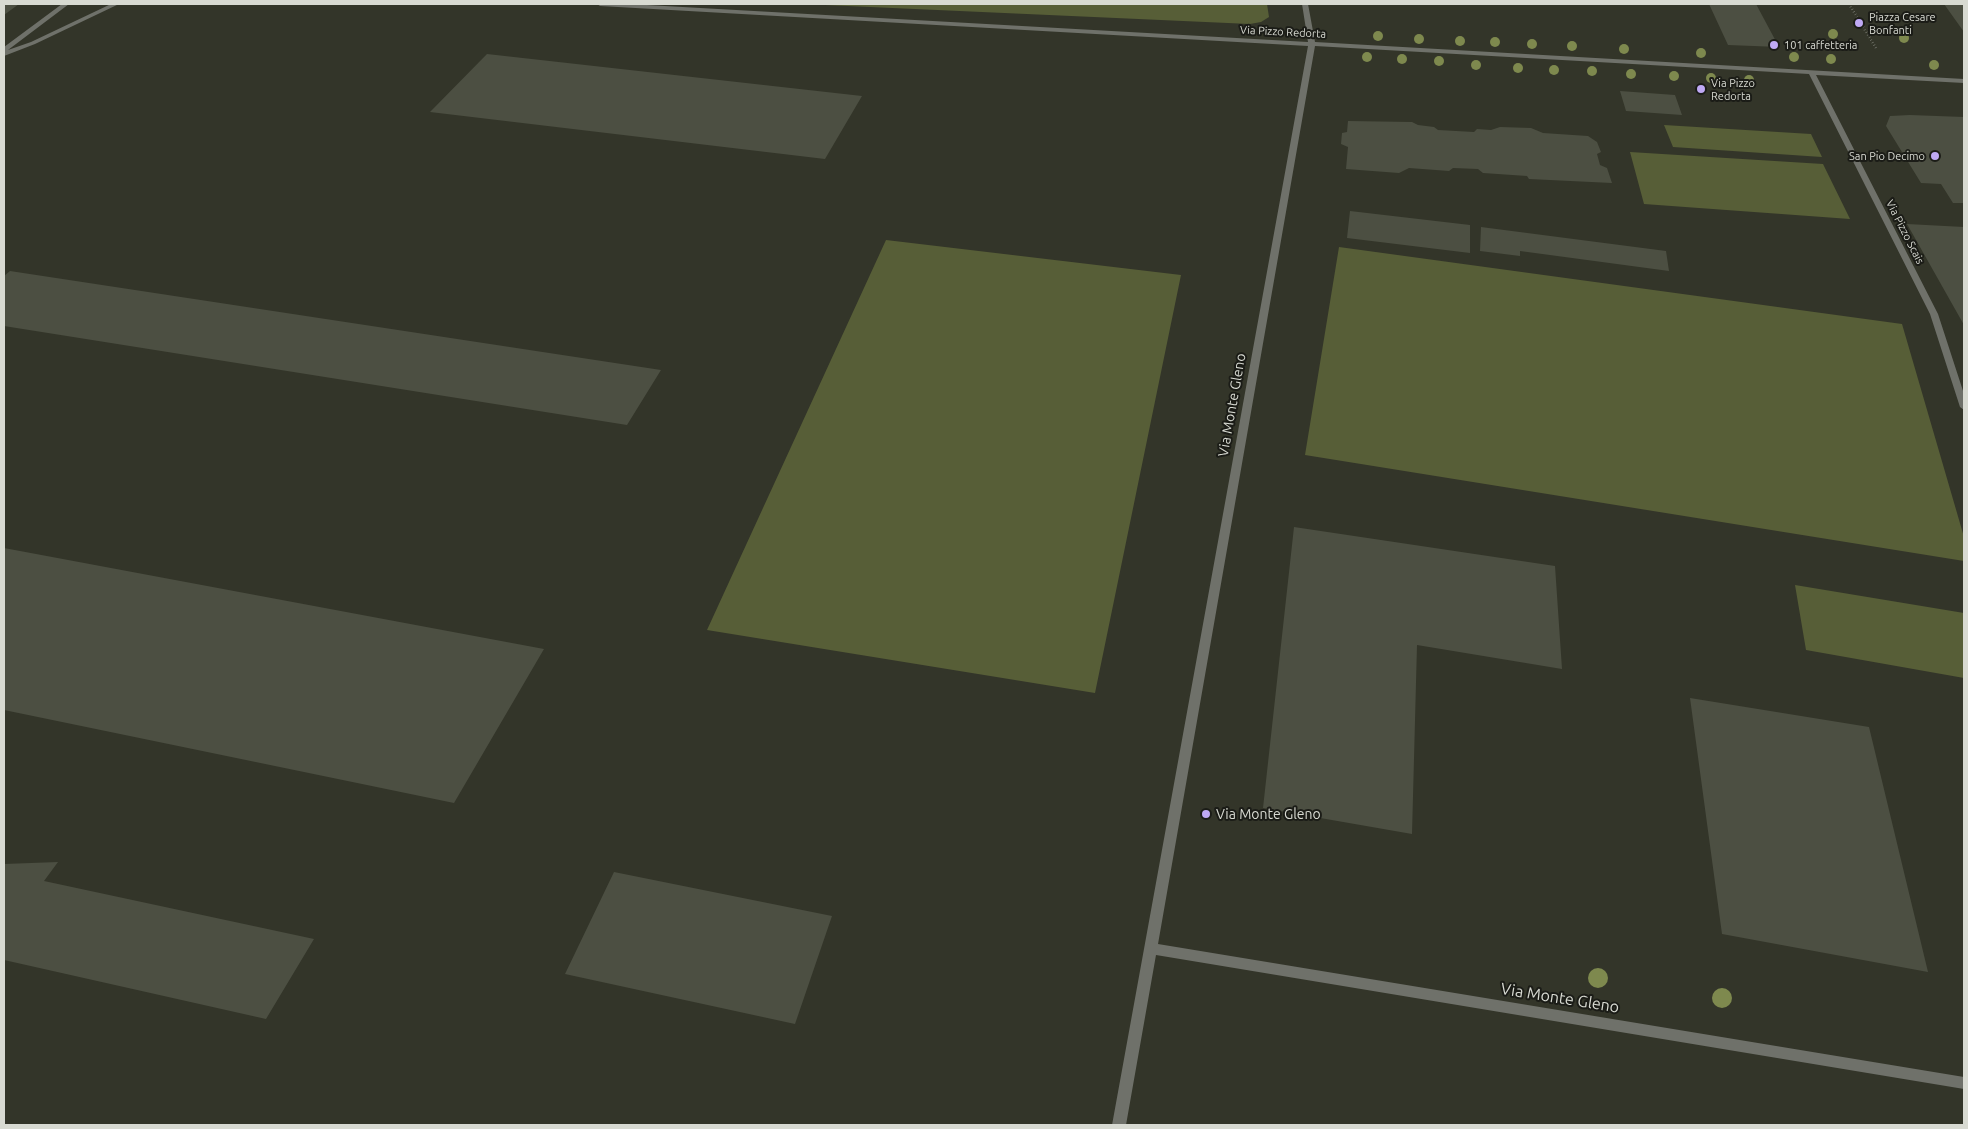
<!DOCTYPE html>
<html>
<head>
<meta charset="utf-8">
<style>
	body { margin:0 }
	#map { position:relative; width:1968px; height:1129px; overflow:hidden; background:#333529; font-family:Ubuntu,sans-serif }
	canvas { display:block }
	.frame { position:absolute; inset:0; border:5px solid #d8dad2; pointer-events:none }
</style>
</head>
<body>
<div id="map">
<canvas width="1968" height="1129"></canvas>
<div class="frame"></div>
</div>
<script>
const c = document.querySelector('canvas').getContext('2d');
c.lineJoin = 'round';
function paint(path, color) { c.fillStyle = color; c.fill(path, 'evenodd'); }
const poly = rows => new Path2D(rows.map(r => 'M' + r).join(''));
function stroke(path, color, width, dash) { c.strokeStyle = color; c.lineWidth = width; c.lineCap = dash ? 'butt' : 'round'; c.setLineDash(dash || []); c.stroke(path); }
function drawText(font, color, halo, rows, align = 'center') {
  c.font = font + ' Ubuntu,sans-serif'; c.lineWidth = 4; c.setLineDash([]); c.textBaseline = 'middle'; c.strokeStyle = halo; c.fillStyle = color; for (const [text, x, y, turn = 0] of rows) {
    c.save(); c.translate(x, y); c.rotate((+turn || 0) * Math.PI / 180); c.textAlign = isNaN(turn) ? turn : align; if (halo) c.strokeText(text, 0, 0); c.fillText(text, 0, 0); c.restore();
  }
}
paint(poly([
	[803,4,1267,4,1269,17,1261,22,1250,24],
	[1664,125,1811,134,1822,157,1673,147],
	[1630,152,1823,164,1850,219,1644,204],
	[886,240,1181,275,1095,693,707,630],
	[1339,247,1902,324,1964,537,1964,561,1305,455],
	[1795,585,1964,613,1964,678,1806,650]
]), '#575e37');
paint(poly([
	[4,4,19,4,4,15],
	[1709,4,1756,4,1779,47,1728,45],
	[1944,4,1964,4,1964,32],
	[487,54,862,96,825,159,430,112],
	[1620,91,1675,95,1682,115,1626,111],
	[1910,115,1964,117,1964,203,1953,203,1941,184,1921,183,1886,126,1890,116],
	[1348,121,1412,122,1418,125,1434,127,1438,130,1474,132,1477,129,1491,130,1500,127,1531,128,1543,133,1588,136,1597,142,1601,152,1597,154,1600,165,1607,168,1612,183,1529,179,1527,176,1483,173,1478,169,1453,168,1449,171,1409,168,1399,173,1346,169,1348,147,1341,144,1342,133,1347,132],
	[1350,211,1470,225,1470,253,1347,238],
	[1907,224,1964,227,1964,325],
	[1481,227,1666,251,1669,271,1520,251,1520,256,1480,251],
	[10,271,661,370,627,425,4,326,4,276],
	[1294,527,1555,566,1562,669,1417,645,1412,834,1263,808],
	[4,548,544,649,454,803,4,710],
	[1690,698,1869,727,1928,972,1722,934],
	[58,862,44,881,314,939,266,1019,4,960,4,864],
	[614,872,832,916,795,1024,565,974]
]), '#4c4f42');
stroke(poly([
	[1849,4,1876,48]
]), '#878980', 2.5, [0.5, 2.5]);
paint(poly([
	[62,4,69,4,8,50,31,42,111,4,119,4,35,44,4,56,4,47,62,4],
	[597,4,629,4,1308,42,1302,4,1308,4,1315,42,1964,79,1964,83,1816,75,1938,314,1964,394,1964,410,1960,407,1930,314,1809,74,1315,46,1158,944,1964,1077,1964,1089,1156,955,1126,1125,1112,1125,1308,46,600,6,597,4]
]), '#6f716a');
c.fillStyle = '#7e894e';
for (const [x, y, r] of [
	[1833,34,5],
	[1378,36,5],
	[1904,38,5],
	[1419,39,5],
	[1460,41,5],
	[1495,42,5],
	[1532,44,5],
	[1572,46,5],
	[1624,49,5],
	[1701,53,5],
	[1367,57,5],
	[1794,57,5],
	[1402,59,5],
	[1831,59,5],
	[1439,61,5],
	[1476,65,5],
	[1934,65,5],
	[1518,68,5],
	[1554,70,5],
	[1592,71,5],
	[1631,74,5],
	[1674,76,5],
	[1711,78,5],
	[1749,80,5],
	[1598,978,10],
	[1722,998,10]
]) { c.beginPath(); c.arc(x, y, r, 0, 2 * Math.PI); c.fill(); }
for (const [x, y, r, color] of [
	[1859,23,5,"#bfa9f4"],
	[1774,45,5,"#bfa9f4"],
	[1701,89,5,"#bfa9f4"],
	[1935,156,5,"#bfa9f4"],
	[1206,814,5,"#bfa9f4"]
]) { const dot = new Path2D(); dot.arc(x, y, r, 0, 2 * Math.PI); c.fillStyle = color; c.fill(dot); stroke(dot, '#1b1c17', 2); }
drawText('11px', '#d8dad2', '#1b1c17', [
	["Piazza Cesare",1869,17],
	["Bonfanti",1869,30],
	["101 caffetteria",1784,45],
	["Via Pizzo",1711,83],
	["Redorta",1711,96],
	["San Pio Decimo",1925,156,"right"]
], 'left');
drawText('11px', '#d8dad2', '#1b1c17', [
	["Via Pizzo Redorta",1283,32,3],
	["Via Pizzo Scais",1905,232,63]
]);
drawText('14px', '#d8dad2', '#1b1c17', [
	["Via Monte Gleno",1232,405,-80]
]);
drawText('14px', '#d8dad2', '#1b1c17', [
	["Via Monte Gleno",1216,814]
], 'left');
drawText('16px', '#d8dad2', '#1b1c17', [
	["Via Monte Gleno",1560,998,9]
]);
</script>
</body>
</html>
